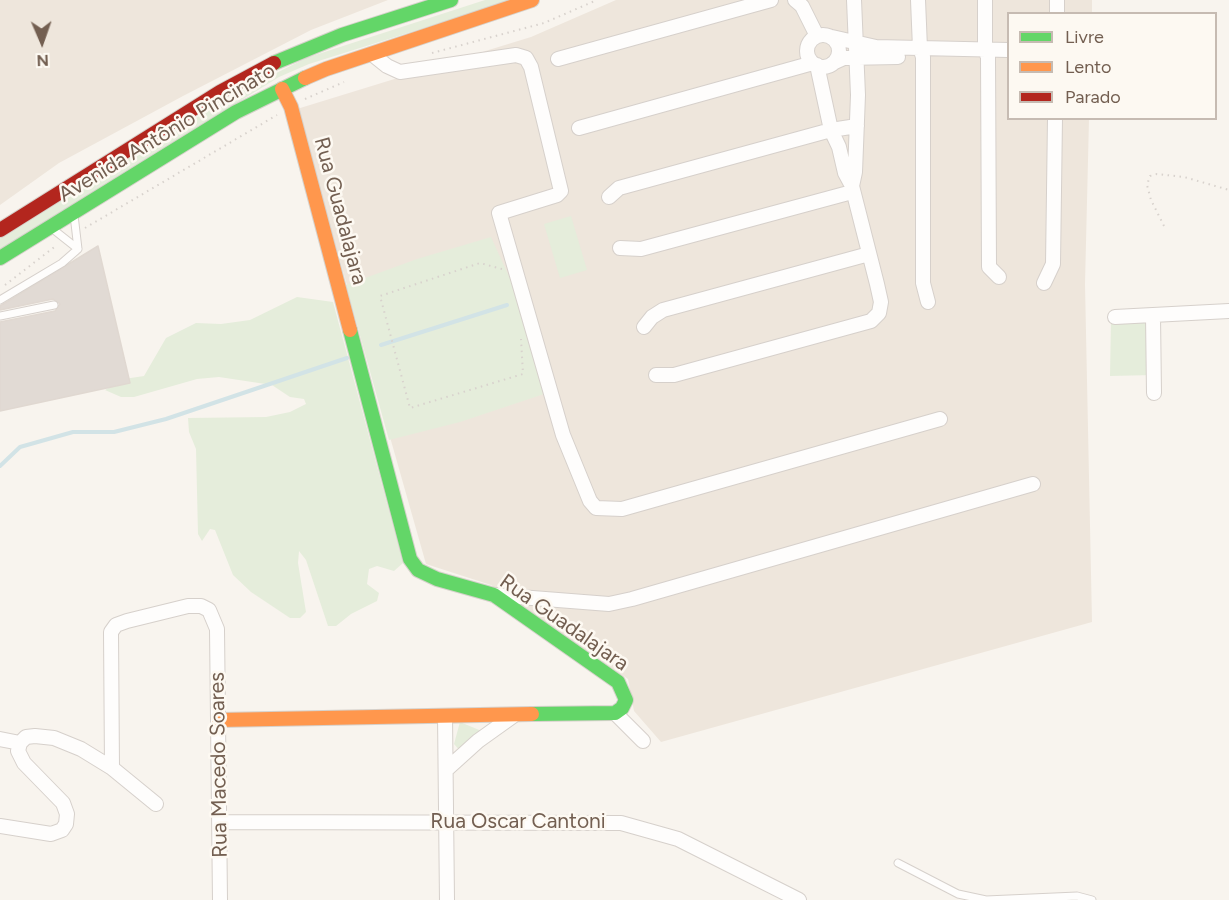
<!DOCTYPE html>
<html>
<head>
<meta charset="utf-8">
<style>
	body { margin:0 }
	#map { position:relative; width:1229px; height:900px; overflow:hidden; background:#f8f4ee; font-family:Figtree,sans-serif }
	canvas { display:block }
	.legend { position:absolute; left:1007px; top:12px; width:210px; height:108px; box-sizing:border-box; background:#fdf9f2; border:2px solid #c6bbb2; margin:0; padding:8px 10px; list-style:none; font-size:18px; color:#735f51 }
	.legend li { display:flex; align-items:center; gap:12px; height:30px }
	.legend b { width:30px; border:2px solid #c6bbb2 }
	.north { position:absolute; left:12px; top:12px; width:60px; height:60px; -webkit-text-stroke:4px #fdf9f2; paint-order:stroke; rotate:178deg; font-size:16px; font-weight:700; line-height:24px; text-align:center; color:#735f51 }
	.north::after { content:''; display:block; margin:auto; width:21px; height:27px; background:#735f51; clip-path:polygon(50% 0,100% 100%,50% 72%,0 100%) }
</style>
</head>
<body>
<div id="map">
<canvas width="1229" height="900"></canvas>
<ul class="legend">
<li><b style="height:8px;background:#63d668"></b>Livre</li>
<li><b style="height:8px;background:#ff974d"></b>Lento</li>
<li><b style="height:8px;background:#b3261e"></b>Parado</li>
</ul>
<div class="north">N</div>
</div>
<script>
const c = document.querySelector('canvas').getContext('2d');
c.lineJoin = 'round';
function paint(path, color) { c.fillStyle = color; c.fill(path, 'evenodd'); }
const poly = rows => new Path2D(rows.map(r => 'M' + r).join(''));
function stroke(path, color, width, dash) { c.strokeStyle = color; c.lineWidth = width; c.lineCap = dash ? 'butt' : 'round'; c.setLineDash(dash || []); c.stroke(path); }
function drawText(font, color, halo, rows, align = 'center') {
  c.font = font + ' Figtree,sans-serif'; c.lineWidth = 5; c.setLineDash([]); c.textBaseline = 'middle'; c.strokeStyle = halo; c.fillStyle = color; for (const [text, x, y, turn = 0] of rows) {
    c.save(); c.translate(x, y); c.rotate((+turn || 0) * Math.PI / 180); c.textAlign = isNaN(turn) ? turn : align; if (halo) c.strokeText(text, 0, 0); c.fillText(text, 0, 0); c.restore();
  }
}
paint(poly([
	[0,0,388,0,311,30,183,96,59,163,0,205],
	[616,0,1092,0,1092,13,1008,14,1008,118,1089,119,1085,284,1092,622,661,742,634,711,628,679,491,585,426,564,297,109,531,37]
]), '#eee6dc');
paint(poly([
	[485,0,513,0,309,64,279,77,0,250,0,236,241,91,306,58],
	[571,216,587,270,560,278,544,224],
	[491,237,512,283,544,394,460,422,389,440,346,285,417,259],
	[297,297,333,302,403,563,394,571,377,566,369,569,367,584,379,593,377,601,351,614,336,626,328,626,306,560,299,551,298,563,306,612,300,618,290,618,251,592,233,575,215,530,210,529,202,541,198,534,196,449,189,432,188,418,266,417,290,412,306,404,304,399,290,397,272,385,219,377,197,379,134,397,121,397,105,390,124,379,144,376,166,338,196,323,221,324,250,320],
	[1153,316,1154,375,1110,376,1111,319],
	[460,722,484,732,461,752,454,744]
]), '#e5eddb');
stroke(poly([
	[381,345,507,305],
	[0,466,20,447,73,432,114,432,166,419,347,358]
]), '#d2e3e6', 4);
const building = poly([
	[98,246,130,383,0,411,0,322,55,311,60,304,53,299,0,310,0,306,98,246]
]);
paint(building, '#e1dad4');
stroke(building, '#e0d8d1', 1.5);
const lane = poly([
	[54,230,78,249],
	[0,300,62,263,78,249,74,215],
	[0,316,54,305],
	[898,863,958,894,986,900,1077,896,1092,900]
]);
const street = poly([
	[795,0,802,6,817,36],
	[918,0,920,48,923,57,923,283,928,302],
	[985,0,985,50,988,57,989,267,999,277],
	[1057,14,1057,0],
	'807 51a16 16 0 1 1 32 0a16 16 0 1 1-32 0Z',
	[832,37,876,47,1008,50],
	[372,54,387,66,400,72,516,55,526,58,531,67,561,191,557,195,499,213,563,435,590,501,596,508,622,509,940,419],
	[558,59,771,0],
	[833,63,844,58,898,57],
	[579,128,813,63],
	[852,186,855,172,858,95,854,0],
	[609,197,619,188,831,130,857,126],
	[620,248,641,249,852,192],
	[1044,283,1053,264,1055,118],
	[1153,316,1154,393],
	[1115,317,1229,311],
	[644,327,652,317,663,310,869,254],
	[656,375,674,375,871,321,879,313,881,302,877,284,852,186,845,173,839,147,831,130,817,65],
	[494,595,609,604,632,599,1033,484],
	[615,713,643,741],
	[445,716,447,900],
	[0,739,20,743,26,737,35,736,54,738,81,749,112,768,156,804],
	[112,768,111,632,116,625,127,621,188,606,201,606,209,610,217,629,220,900],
	[447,769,478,741,513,716],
	[220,822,621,823,678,839,799,900],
	[0,826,51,834,62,830,66,824,67,814,63,803,24,763,18,751,20,743]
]);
const fast = poly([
	[274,63,342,35,451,0],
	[0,258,236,112,305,78],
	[350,330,410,559,418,570,437,579,494,595,618,682,626,700,622,708,615,713,532,714]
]);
const slow = poly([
	[305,78,326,69,532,0],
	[282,89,291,107,350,330],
	[219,720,532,714]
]);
const jam = poly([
	[0,230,220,92,274,63]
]);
stroke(lane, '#d6d0cb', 9);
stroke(street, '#d6d0cb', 16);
stroke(fast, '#d6d1cb', 16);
stroke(slow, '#d6d1cb', 16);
stroke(jam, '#d6d1cb', 16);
stroke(poly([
	[432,53,544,23,597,0],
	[305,99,344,82],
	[1164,226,1151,200,1147,185,1150,176,1157,174,1184,177,1229,190],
	[85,228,277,115],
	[502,269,480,263,380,296,410,408,523,374,521,339],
	[5,285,57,245]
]), '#d8d2cd', 2, [1.5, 4.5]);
stroke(lane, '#fefdfc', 7);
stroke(street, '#fefdfc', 14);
stroke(fast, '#63d668', 14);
stroke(slow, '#ff974d', 14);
stroke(jam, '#b3261e', 14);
drawText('21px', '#735f51', '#fdf9f2', [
	["Avenida Antônio Pincinato",167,133,-31],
	["Rua Guadalajara",340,211,75],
	["Rua Guadalajara",564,623,35],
	["Rua Macedo Soares",219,765,-91],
	["Rua Oscar Cantoni",518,822]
]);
</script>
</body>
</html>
